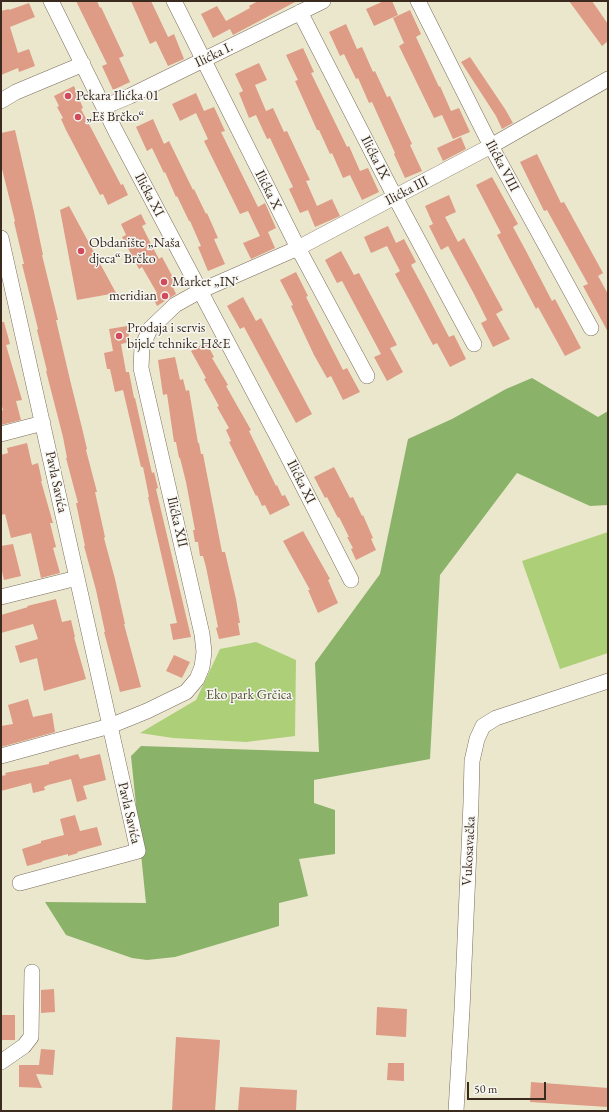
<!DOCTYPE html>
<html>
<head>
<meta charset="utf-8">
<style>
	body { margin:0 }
	#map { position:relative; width:609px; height:1112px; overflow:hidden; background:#ebe7cd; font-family:"EB Garamond",serif }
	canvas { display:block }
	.frame { position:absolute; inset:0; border:2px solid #3b2a1e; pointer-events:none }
	.scale { position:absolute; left:467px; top:1082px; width:79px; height:18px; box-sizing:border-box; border:2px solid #3b2a1e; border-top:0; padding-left:5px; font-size:12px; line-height:14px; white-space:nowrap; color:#3b2a1e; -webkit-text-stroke:3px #f6f6f2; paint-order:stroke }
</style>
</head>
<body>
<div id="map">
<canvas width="609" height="1112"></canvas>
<div class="frame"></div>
<div class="scale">50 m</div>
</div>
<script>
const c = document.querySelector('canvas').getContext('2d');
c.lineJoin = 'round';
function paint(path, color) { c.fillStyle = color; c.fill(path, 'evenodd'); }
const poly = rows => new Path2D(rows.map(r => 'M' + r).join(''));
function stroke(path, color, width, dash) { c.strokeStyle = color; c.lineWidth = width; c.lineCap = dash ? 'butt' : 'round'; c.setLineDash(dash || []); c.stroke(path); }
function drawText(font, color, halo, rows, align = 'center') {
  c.font = font + ' "EB Garamond",serif'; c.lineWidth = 3; c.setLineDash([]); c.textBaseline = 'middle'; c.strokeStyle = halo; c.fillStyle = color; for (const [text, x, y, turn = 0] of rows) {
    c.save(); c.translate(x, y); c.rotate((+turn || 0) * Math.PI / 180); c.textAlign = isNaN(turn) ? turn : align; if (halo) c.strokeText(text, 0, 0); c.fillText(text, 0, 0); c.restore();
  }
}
paint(poly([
	[608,532,608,653,560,669,522,561],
	[256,642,296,660,295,736,246,742,173,738,140,733,196,700,220,649]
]), '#adcf78');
paint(poly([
	[532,378,598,417,608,411,608,505,590,506,517,473,440,575,430,759,314,780,314,803,335,810,335,854,299,859,308,896,279,903,279,926,175,957,147,960,132,958,66,935,45,902,146,903,131,756,141,746,319,752,315,663,380,574,408,439,452,419,506,389]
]), '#8ab268');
paint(poly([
	[76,1,97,1,100,8,101,7,124,56,119,58,130,82,113,90,102,66,107,64],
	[131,1,151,1,168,37,174,34,184,59,168,66,156,41,150,44],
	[258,1,297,1,233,35,230,29,213,38,201,14,217,6,226,21,250,8,249,6],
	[384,1,392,1,398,15,374,26,366,9],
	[569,1,592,1,608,24,608,41,602,46],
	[29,3,35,17,10,27,18,53,29,49,35,66,19,72,18,68,1,75,1,11,9,9,9,10],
	[410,10,421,34,416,37,439,87,440,86,451,111,459,108,470,132,453,139,442,115,434,118,399,46,404,43,393,18],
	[346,24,357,49,362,47,373,72,375,71,387,97,390,96,412,144,410,145,422,171,405,178,394,154,395,153,372,102,369,103,358,78,356,79,344,54,340,56,329,32],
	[303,48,314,72,311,73,347,147,349,146,360,171,368,168,379,192,362,200,350,175,343,178,332,153,330,154,319,130,317,130,295,81,298,80,286,55],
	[470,57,505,109,513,123,502,129,496,116,461,62],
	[259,63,267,80,255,85,266,111,273,108,284,132,287,131,310,180,306,181,317,206,332,199,340,216,315,227,308,210,300,213,289,189,293,187,270,138,267,139,256,115,249,118,239,93,243,91,235,74],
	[74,86,83,108,81,109,121,185,123,184,128,195,108,205,103,194,100,195,66,130,61,119,63,118,57,107,59,106,54,96],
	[196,93,204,111,214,107,225,131,221,132,258,207,265,203,276,228,268,232,275,248,251,259,243,243,260,236,248,211,240,214,204,141,208,139,196,113,180,121,172,104],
	[153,119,164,144,169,141,193,190,194,189,206,214,207,213,218,238,214,239,225,264,208,271,198,247,201,246,190,221,189,221,177,196,176,197,165,172,164,173,152,148,147,151,136,127],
	[15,130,34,212,43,255,42,255,58,320,56,320,71,384,82,428,87,449,86,450,97,492,95,492,105,537,104,538,115,579,125,624,124,624,141,687,120,692,104,632,105,632,96,590,84,546,85,546,76,503,78,503,66,458,67,458,63,437,46,371,47,371,37,330,38,329,22,264,24,264,14,222,15,221,1,165,1,133],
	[461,137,466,149,443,161,437,148],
	[537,154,561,203,564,202,603,273,598,276,608,294,608,332,583,286,588,284,547,210,544,211,520,162],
	[492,177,518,224,513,227,526,251,552,301,555,299,581,348,565,356,538,307,536,309,510,260,497,235,501,233,476,185],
	[449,195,456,212,445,217,458,242,464,238,503,310,496,314,510,339,493,347,481,323,487,320,474,294,448,246,441,250,429,226,433,224,425,206],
	[69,206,116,293,77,300,60,210],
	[141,214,146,224,142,226,153,248,159,259,162,257,176,283,172,285,176,294,157,306,152,296,157,293,142,267,139,269,122,237,126,235,121,224],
	[388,226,396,243,404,239,416,262,411,265,424,289,449,337,454,335,466,359,450,367,437,343,433,345,408,298,395,274,400,271,387,246,371,253,364,237],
	[341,251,354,275,359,273,397,345,390,348,403,372,387,381,374,357,381,354,342,281,337,283,325,260],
	[296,272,308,296,306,297,343,370,347,368,360,392,343,400,331,376,327,378,314,355,291,306,293,305,280,280],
	[243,297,256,321,261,318,312,414,296,423,244,327,240,329,227,306],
	[1,322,4,322,10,344,6,345,22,400,16,401,21,420,1,425,1,411,3,410,1,403],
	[127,326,130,342,121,344,126,372,129,372,134,398,135,398,152,473,154,472,158,488,156,489,191,637,173,640,170,624,177,623,148,497,149,497,143,467,141,467,123,390,115,392,110,369,107,369,104,353,113,351,109,329],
	[206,342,214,357,212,358,228,385,226,386,251,430,249,431,276,486,277,485,282,496,285,495,290,505,270,515,265,505,262,506,257,495,256,496,229,442,231,441,226,430,229,428,217,407,219,406,204,379,206,378,191,351],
	[175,357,180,380,183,379,186,391,189,390,198,443,199,443,201,454,203,454,222,552,225,552,236,599,240,623,238,623,240,635,219,639,216,628,218,627,206,567,203,556,200,556,198,542,195,542,193,530,195,530,186,482,180,458,179,458,176,442,174,442,167,394,163,395,158,360],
	[27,443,32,465,38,463,42,481,41,481,53,523,50,523,56,547,53,548,60,573,41,578,31,533,11,538,5,514,1,515,1,455,8,453,7,448],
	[334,467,350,498,353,497,362,516,363,515,373,538,371,539,376,550,356,560,351,549,353,548,347,537,349,537,339,517,338,518,327,497,325,498,314,477],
	[303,531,330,579,328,580,338,603,318,613,308,590,310,590,283,541],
	[13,544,21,576,4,580,1,567,1,546],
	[56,599,62,622,71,620,75,637,74,637,86,679,44,691,37,658,20,663,15,646,38,639,33,624,1,633,1,615,28,607,27,606],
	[174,655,190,662,182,678,166,671],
	[28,699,33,717,52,713,55,732,1,747,1,726,13,724,8,705],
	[78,754,80,759,100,754,106,780,83,786,87,799,77,802,71,779,48,785,44,787,45,790,33,793,31,783,1,791,1,776,6,775,5,773,49,764,49,762],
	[75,815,80,831,97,827,102,845,77,852,78,853,68,856,68,854,42,861,42,862,27,866,22,849,41,843,41,841,64,835,60,819],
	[54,989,55,1012,41,1013,41,990],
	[377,1007,407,1009,406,1037,376,1035],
	[1,1015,15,1015,15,1040,1,1040],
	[176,1037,220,1040,215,1111,172,1111],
	[41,1049,55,1050,53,1075,36,1074,42,1088,19,1087,19,1065,39,1065],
	[388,1063,404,1063,404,1081,387,1080],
	[531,1082,608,1088,608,1107,530,1102],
	[240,1087,297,1090,296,1111,238,1111]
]), '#de9b85');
const minor = poly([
	[51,1,116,132,286,453,351,580],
	[174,1,298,248,367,376],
	[418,1,491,146,591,328],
	[300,12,395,197,474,344],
	[1,101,16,92,83,64],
	[104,107,130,96,323,1],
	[1,238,138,851,20,883],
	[1,434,43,423],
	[1,597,77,578],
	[1,756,110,726,147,711,186,692,197,679,202,667,204,652,202,634,141,368,142,347,150,329,175,305,200,291,298,248,491,146,608,79],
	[1,1062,24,1046,31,1037,32,972],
	[456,1111,462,1010,471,802,472,761,477,739,483,726,496,718,608,681]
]);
stroke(minor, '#796c5b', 16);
stroke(minor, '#fff', 15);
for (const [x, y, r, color] of [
	[68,96,4,"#d1495b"],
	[78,117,4,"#d1495b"],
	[81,251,4,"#d1495b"],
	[164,282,4,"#d1495b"],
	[165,296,4,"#d1495b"],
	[119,336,4,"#d1495b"]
]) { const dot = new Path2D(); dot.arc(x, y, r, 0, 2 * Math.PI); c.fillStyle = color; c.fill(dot); stroke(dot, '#f6f6f2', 1.5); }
drawText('14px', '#3b2a1e', '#f6f6f2', [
	["Ilićka I.",214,55,-26],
	["Ilićka IX",375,158,63],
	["Ilićka VIII",502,166,62],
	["Ilićka X",268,190,63],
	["Ilićka III",407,191,-28],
	["Ilićka XI",149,195,62],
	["Pavla Savića",56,482,78],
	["Ilićka XI",301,482,63],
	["Ilićka XII",177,522,77],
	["Pavla Savića",129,813,77],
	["Vukosavačka",469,851,-87]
]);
drawText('14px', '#3b2a1e', '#f6f6f2', [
	["Pekara Ilićka 01",76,96],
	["„Eš Brčko“",86,117],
	["Obdanište „Naša",89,243],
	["djeca“ Brčko",89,259],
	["Market „IN‘",172,282],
	["meridian",157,296,"right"],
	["Prodaja i servis",127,328],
	["bijele tehnike H&E",127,344]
], 'left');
drawText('14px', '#585334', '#f6f6f2', [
	["Eko park Grčica",249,695]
]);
</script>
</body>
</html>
